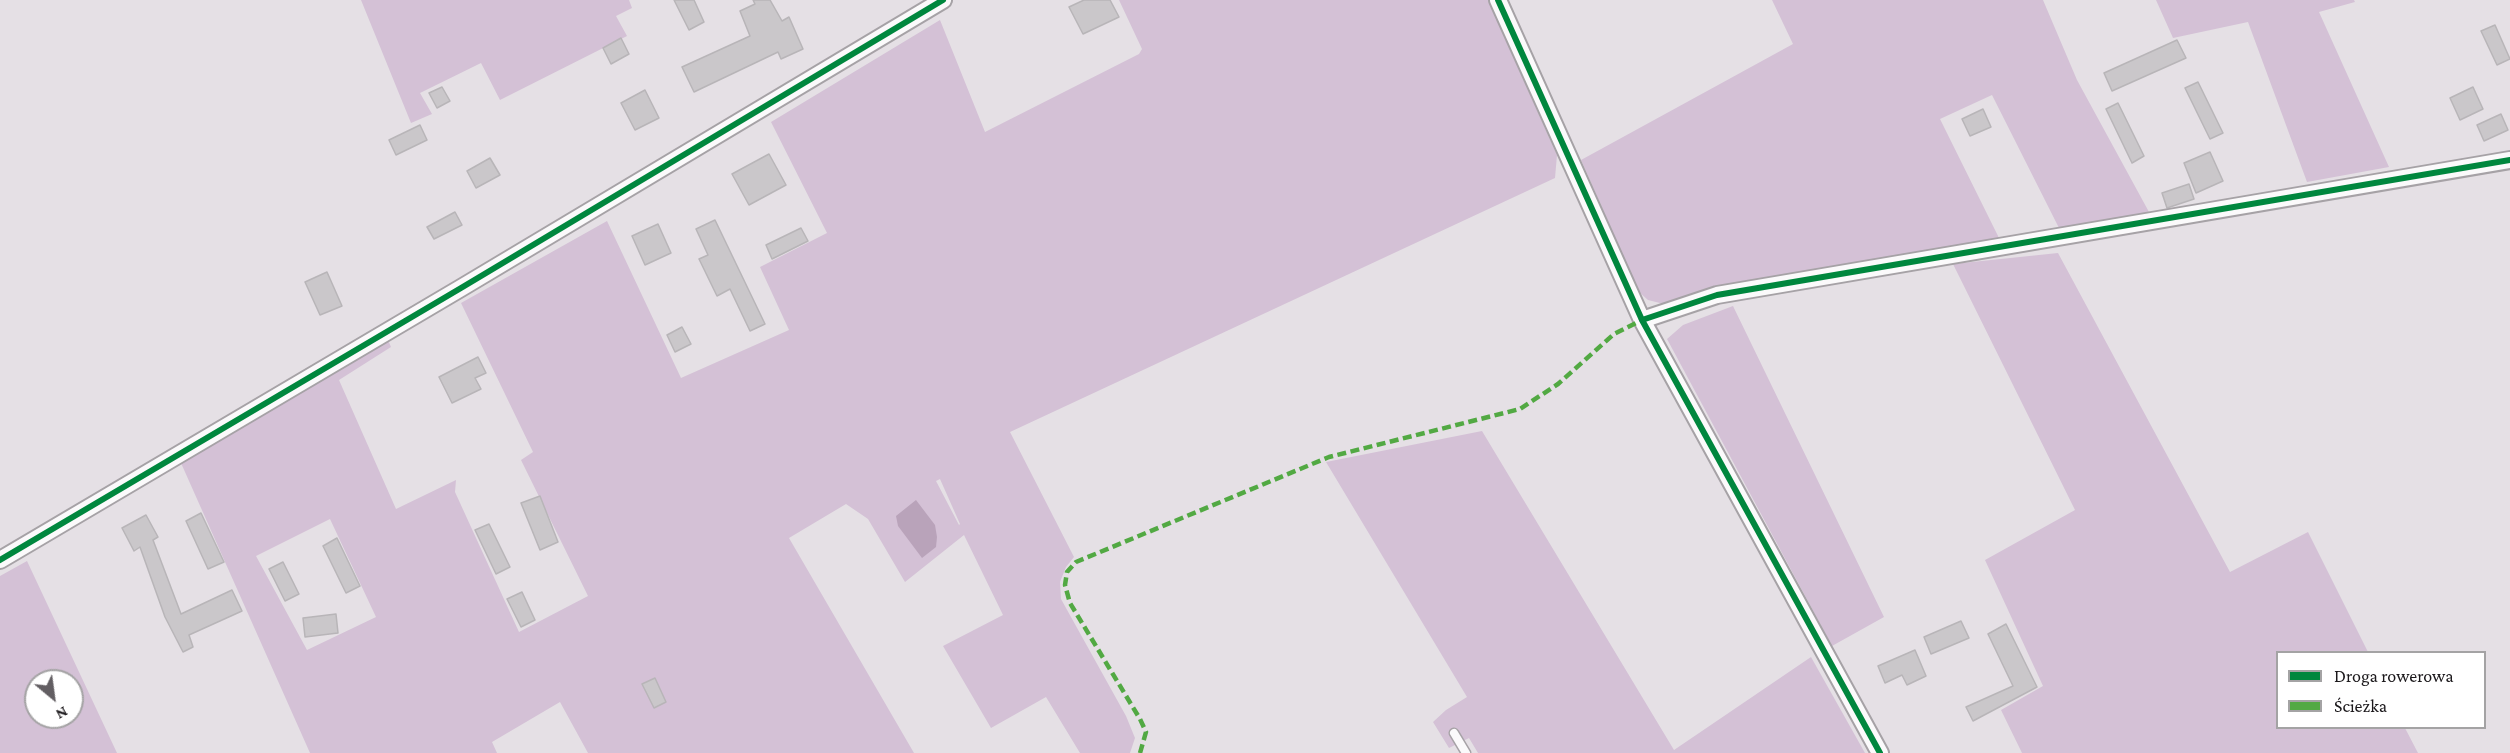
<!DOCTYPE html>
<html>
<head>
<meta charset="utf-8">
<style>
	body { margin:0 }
	#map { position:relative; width:2510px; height:753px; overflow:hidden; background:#e5e0e5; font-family:"Crimson Pro",serif }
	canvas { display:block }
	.legend { position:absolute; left:2276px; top:651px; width:210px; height:78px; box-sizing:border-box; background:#fff; border:2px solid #a4a3a4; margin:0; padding:8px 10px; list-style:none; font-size:18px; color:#1b181b }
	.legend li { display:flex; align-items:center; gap:12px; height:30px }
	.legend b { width:30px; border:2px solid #a4a3a4 }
	.north { position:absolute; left:24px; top:669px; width:60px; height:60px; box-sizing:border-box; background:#fff; border:2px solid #a4a3a4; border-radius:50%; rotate:151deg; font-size:16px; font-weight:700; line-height:24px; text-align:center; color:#1b181b }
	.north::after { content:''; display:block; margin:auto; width:21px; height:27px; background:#625e62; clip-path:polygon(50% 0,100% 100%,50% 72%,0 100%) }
</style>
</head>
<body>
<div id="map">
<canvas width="2510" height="753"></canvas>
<ul class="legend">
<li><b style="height:8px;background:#00873e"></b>Droga rowerowa</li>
<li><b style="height:8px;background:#52a943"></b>Ścieżka</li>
</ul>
<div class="north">N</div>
</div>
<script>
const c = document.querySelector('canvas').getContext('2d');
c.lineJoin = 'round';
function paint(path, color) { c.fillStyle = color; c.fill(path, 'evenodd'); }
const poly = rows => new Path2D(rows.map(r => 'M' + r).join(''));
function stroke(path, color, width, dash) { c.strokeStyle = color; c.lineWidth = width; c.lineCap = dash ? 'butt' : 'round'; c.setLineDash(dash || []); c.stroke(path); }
paint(poly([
	[361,0,629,0,632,8,616,16,627,36,500,100,481,63,420,93,432,114,411,123],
	[1119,0,1488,0,1557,155,1555,178,1010,432,1074,557,1066,567,1060,582,1061,599,1126,716,1135,738,1130,753,1080,753,1046,697,991,728,943,646,1003,615,964,535,905,582,868,519,846,504,789,538,914,753,588,753,560,702,492,742,497,753,310,753,181,463,388,340,391,347,339,380,396,509,456,480,455,492,519,632,588,596,521,460,533,452,461,303,607,221,681,378,789,330,760,267,827,233,771,122,940,20,985,132,1139,54,1142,49],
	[940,479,960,524,959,525,936,481],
	[330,519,376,617,307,650,256,556],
	[1772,0,2043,0,2077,80,2149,212,2060,230,1992,95,1940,119,2000,240,1664,304,1648,300,1639,292,1581,160,1793,44],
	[2156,0,2354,0,2355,2,2319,12,2389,167,2307,182,2248,22,2173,38],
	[2058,253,2230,572,2308,532,2368,652,2278,652,2278,728,2405,728,2418,753,2022,753,2001,710,2043,686,1985,560,2075,510,1953,264],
	[1733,306,1884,617,1832,646,1667,339,1683,325],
	[1482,431,1674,750,1811,657,1865,753,1478,753,1469,738,1449,748,1433,722,1446,710,1467,697,1326,462],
	[27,561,117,753,0,753,0,576],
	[36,681,72,681,72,717,36,717]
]), '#d4c1d6');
paint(poly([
	[916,500,935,525,937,537,936,547,922,558,898,526,896,516]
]), '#b9a3ba');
const building = poly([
	[674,0,694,0,704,22,689,30,674,0],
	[753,0,770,0,782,21,789,17,803,49,781,59,778,52,694,92,682,67,750,36,740,11,755,4,753,0],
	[1084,0,1110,0,1119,17,1083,34,1069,7,1084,0],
	[2495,25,2510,59,2497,65,2481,31,2495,25],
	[621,38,629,54,611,64,603,48,621,38],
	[2177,40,2186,58,2112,91,2104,73,2177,40],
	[2198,82,2223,133,2210,139,2185,88,2198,82],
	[442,87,450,101,437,108,429,93,442,87],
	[2473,87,2483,109,2460,120,2450,98,2473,87],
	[645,90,659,118,635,130,621,103,645,90],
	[2118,103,2144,156,2132,163,2106,109,2118,103],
	[1983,109,1991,127,1970,136,1962,119,1983,109],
	[2501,114,2508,130,2484,141,2477,125,2501,114],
	[420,125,427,140,396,155,389,140,420,125],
	[2210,152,2223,181,2196,193,2184,163,2210,152],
	[769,154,786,185,749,205,732,174,769,154],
	[490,158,500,175,476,188,467,171,490,158],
	[2189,184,2194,199,2167,208,2162,193,2189,184],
	[455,212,462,225,434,239,427,227,455,212],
	[715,220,765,324,750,331,730,289,717,296,699,259,708,255,696,229,715,220],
	[658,224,671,253,645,265,632,236,658,224],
	[801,228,808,241,772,259,766,245,801,228],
	[327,272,342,306,320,315,305,282,327,272],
	[682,327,691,344,675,352,667,335,682,327],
	[478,357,486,373,475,378,481,389,452,403,439,377,478,357],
	[540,496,558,542,540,550,521,503,540,496],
	[201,513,224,562,208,569,186,521,201,513],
	[146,515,158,537,153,540,181,614,232,590,242,611,189,635,193,647,183,652,165,617,140,547,134,551,122,528,146,515],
	[489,524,510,567,496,574,475,530,489,524],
	[337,538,360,586,346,593,323,546,337,538],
	[283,562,299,594,285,601,269,569,283,562],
	[522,592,535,620,521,627,507,599,522,592],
	[336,614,338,633,305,637,303,618,336,614],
	[1961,621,1969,638,1931,654,1924,637,1961,621],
	[2006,624,2037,687,1973,721,1966,707,2013,686,1988,634,2006,624],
	[1915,650,1926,676,1907,685,1902,675,1885,683,1878,666,1915,650],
	[655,678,666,702,654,708,642,684,655,678]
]);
paint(building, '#cac7ca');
stroke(building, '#b8b5b8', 1.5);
const lane = poly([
	[1454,733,1466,753]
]);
const street = poly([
	[1498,0,1642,320,1880,753],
	[1642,320,1717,295,2510,160],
	[0,560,461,288,943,0]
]);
stroke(lane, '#a6a2a6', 11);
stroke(street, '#a6a2a6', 20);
stroke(lane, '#fbfafb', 8);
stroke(street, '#fbfafb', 16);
stroke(poly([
	[1140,753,1146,732,1140,719,1070,603,1065,585,1067,572,1076,562,1329,457,1520,409,1558,384,1614,334,1642,320]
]), '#52a943', 4.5, [9, 4.5]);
stroke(poly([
	[1498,0,1642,320,1880,753],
	[1642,320,1717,295,2510,160],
	[0,560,461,288,943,0]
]), '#00873e', 6);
</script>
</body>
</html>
